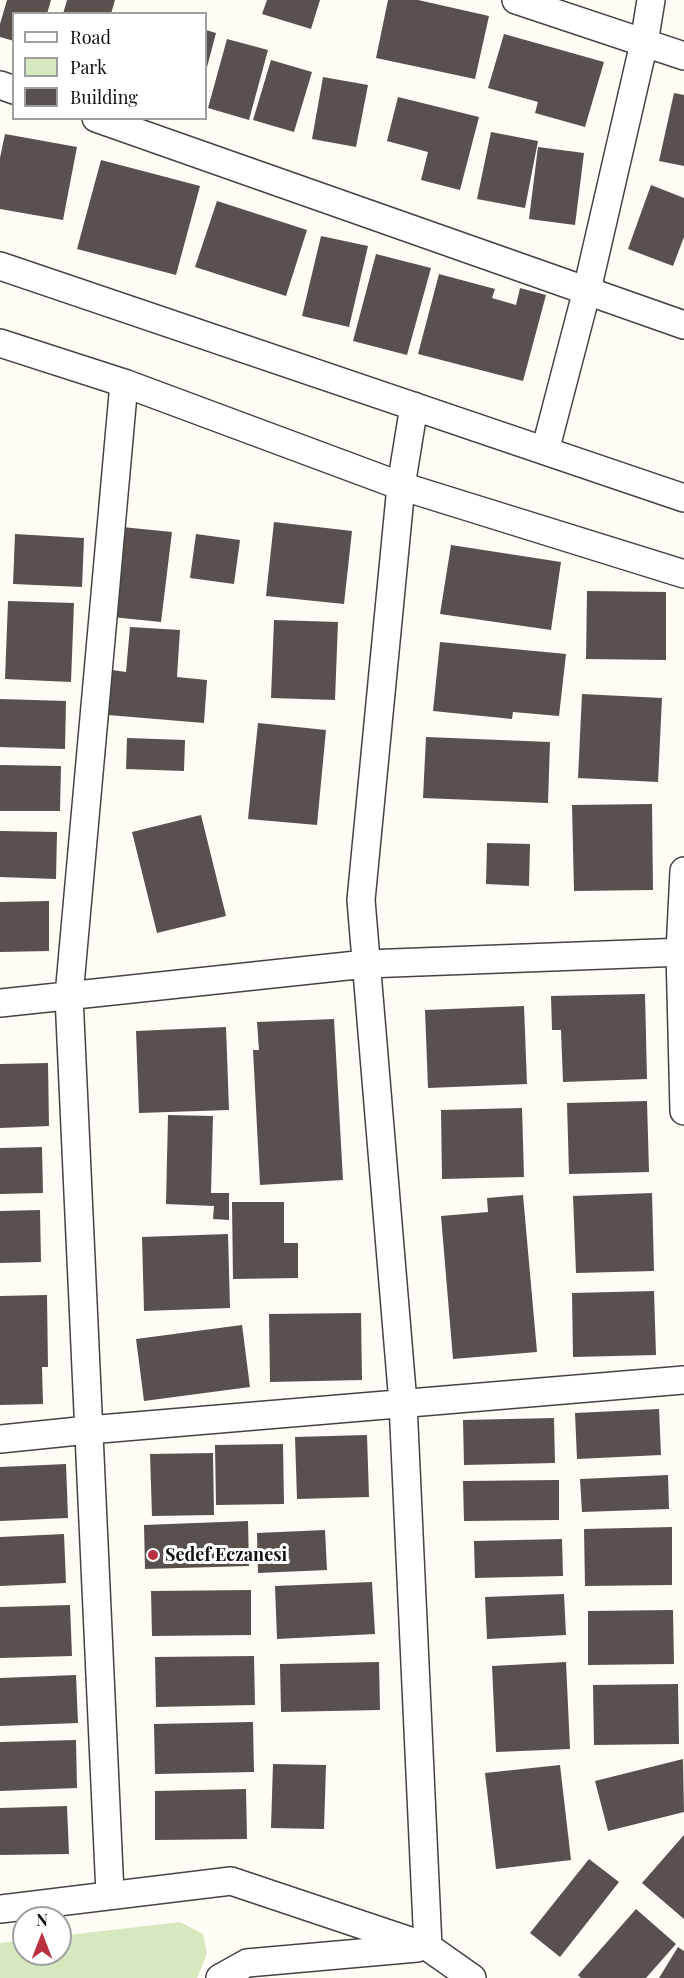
<!DOCTYPE html>
<html>
<head>
<meta charset="utf-8">
<style>
	body { margin:0 }
	#map { position:relative; width:684px; height:1978px; overflow:hidden; background:#fefcf4; font-family:"Playfair Display",serif }
	canvas { display:block }
	.legend { position:absolute; left:12px; top:12px; width:195px; height:108px; box-sizing:border-box; background:#fff; border:2px solid #9f9f9f; margin:0; padding:8px 10px; list-style:none; font-size:18px; color:#101010 }
	.legend li { display:flex; align-items:center; gap:12px; height:30px }
	.legend b { width:30px; border:2px solid #9f9f9f }
	.north { position:absolute; left:12px; top:1906px; width:60px; height:60px; box-sizing:border-box; background:#fff; border:2px solid #9f9f9f; border-radius:50%; rotate:0deg; font-size:16px; font-weight:700; line-height:24px; text-align:center; color:#101010 }
	.north::after { content:''; display:block; margin:auto; width:21px; height:27px; background:#b93040; clip-path:polygon(50% 0,100% 100%,50% 72%,0 100%) }
</style>
</head>
<body>
<div id="map">
<canvas width="684" height="1978"></canvas>
<ul class="legend">
<li><b style="height:8px;background:#fff"></b>Road</li>
<li><b style="height:16px;background:#d7e8bf"></b>Park</li>
<li><b style="height:16px;background:#58514d"></b>Building</li>
</ul>
<div class="north">N</div>
</div>
<script>
const c = document.querySelector('canvas').getContext('2d');
c.lineJoin = 'round';
function paint(path, color) { c.fillStyle = color; c.fill(path, 'evenodd'); }
const poly = rows => new Path2D(rows.map(r => 'M' + r).join(''));
function stroke(path, color, width, dash) { c.strokeStyle = color; c.lineWidth = width; c.lineCap = dash ? 'butt' : 'round'; c.setLineDash(dash || []); c.stroke(path); }
function drawText(font, color, halo, rows, align = 'center') {
  c.font = font + ' "Playfair Display",serif'; c.lineWidth = 6; c.setLineDash([]); c.textBaseline = 'middle'; c.strokeStyle = halo; c.fillStyle = color; for (const [text, x, y, turn = 0] of rows) {
    c.save(); c.translate(x, y); c.rotate((+turn || 0) * Math.PI / 180); c.textAlign = isNaN(turn) ? turn : align; if (halo) c.strokeText(text, 0, 0); c.fillText(text, 0, 0); c.restore();
  }
}
paint(poly([
	[180,1922,203,1934,207,1954,197,1978,0,1978,0,1943,24,1940,24,1954,60,1954,60,1936]
]), '#d7e8bf');
paint(poly([
	[7,0,51,0,47,14,14,14,14,41,0,37,0,24],
	[67,0,115,0,111,14,63,14],
	[267,0,320,0,311,29,262,14],
	[388,0,418,0,489,16,475,79,376,58],
	[206,30,216,33,206,71],
	[504,34,604,62,585,127,535,113,538,102,488,88],
	[227,39,268,50,249,120,208,108],
	[271,60,312,72,294,132,253,120],
	[323,77,368,85,356,147,312,139],
	[674,93,684,95,684,166,659,161],
	[398,97,479,117,460,190,421,180,428,152,387,141],
	[491,132,538,141,525,208,477,199],
	[5,134,77,147,63,220,0,209,0,158],
	[538,147,584,153,575,225,529,219],
	[101,160,200,186,176,275,77,249],
	[651,185,684,198,684,237,673,266,628,249],
	[217,201,307,230,286,296,195,267],
	[321,236,368,246,349,327,302,316],
	[376,254,431,268,407,355,353,341],
	[439,274,495,289,492,298,516,305,520,288,546,295,523,381,418,354],
	[274,522,352,531,344,604,266,596],
	[122,527,172,532,161,622,112,617],
	[15,534,84,538,82,587,13,584],
	[196,534,240,540,234,584,190,578],
	[451,545,561,562,551,630,440,614],
	[587,591,666,592,666,660,586,659],
	[8,601,74,603,71,682,5,679],
	[274,620,338,622,335,700,271,698],
	[130,627,180,630,177,677,207,680,204,723,108,715,112,670,126,672],
	[440,642,566,654,559,716,513,712,512,719,433,711],
	[582,694,662,698,658,782,578,778],
	[0,699,66,701,65,749,0,747],
	[258,723,326,730,317,825,248,819],
	[426,737,550,742,548,803,423,798],
	[127,738,185,740,184,771,126,769],
	[0,765,61,766,60,811,0,811],
	[652,804,653,890,574,891,572,805],
	[201,815,226,916,157,933,132,832],
	[0,831,57,832,56,879,0,877],
	[487,843,530,844,529,886,486,884],
	[49,901,49,951,0,952,0,902],
	[645,994,647,1079,563,1082,561,1030,552,1030,551,996],
	[524,1006,527,1084,428,1088,425,1010],
	[334,1019,343,1180,260,1185,253,1050,259,1050,257,1022],
	[226,1027,229,1110,139,1113,136,1031],
	[48,1063,49,1126,0,1128,0,1064],
	[647,1101,649,1172,569,1174,567,1103],
	[522,1108,524,1177,442,1179,441,1110],
	[168,1115,213,1116,211,1193,229,1193,229,1220,213,1219,214,1206,166,1204],
	[42,1147,43,1193,0,1194,0,1148],
	[652,1193,654,1271,576,1273,573,1196],
	[523,1195,537,1352,453,1359,441,1216,488,1212,487,1198],
	[232,1202,284,1202,284,1243,298,1243,298,1278,233,1279],
	[40,1210,41,1262,0,1263,0,1211],
	[228,1234,230,1308,144,1311,142,1237],
	[654,1291,656,1355,573,1357,572,1293],
	[47,1295,48,1367,42,1367,43,1404,0,1405,0,1296],
	[361,1313,362,1380,270,1382,269,1314],
	[242,1325,250,1387,144,1401,136,1339],
	[659,1409,661,1455,577,1459,575,1413],
	[554,1418,555,1463,464,1465,463,1420],
	[367,1435,369,1497,297,1499,295,1437],
	[283,1444,284,1504,216,1505,215,1445],
	[213,1453,214,1515,152,1516,150,1454],
	[66,1464,68,1518,0,1521,0,1467],
	[668,1475,669,1509,582,1512,580,1479],
	[559,1480,559,1520,464,1521,463,1481],
	[248,1521,249,1566,145,1569,144,1525],
	[672,1527,672,1585,585,1586,584,1529],
	[325,1530,327,1570,258,1573,257,1533],
	[64,1534,66,1583,0,1586,0,1537],
	[562,1539,563,1576,475,1578,474,1541],
	[372,1582,375,1634,277,1639,275,1586],
	[251,1590,251,1635,152,1636,151,1591],
	[564,1594,566,1635,487,1639,485,1597],
	[70,1605,72,1656,0,1658,0,1607],
	[673,1610,674,1664,588,1665,588,1611],
	[254,1656,255,1705,156,1707,155,1657],
	[379,1662,380,1710,281,1712,280,1664],
	[566,1662,570,1749,496,1752,492,1666],
	[76,1675,78,1723,0,1726,0,1678],
	[678,1684,679,1744,594,1745,593,1685],
	[253,1722,254,1772,155,1774,154,1724],
	[76,1740,77,1788,0,1791,0,1742],
	[683,1759,684,1812,608,1831,595,1781],
	[273,1764,326,1765,324,1829,271,1828],
	[560,1765,571,1860,496,1869,485,1773],
	[246,1789,247,1839,155,1840,155,1791],
	[67,1806,69,1854,0,1855,0,1808],
	[684,1835,684,1919,642,1883],
	[589,1859,619,1882,560,1957,530,1933],
	[636,1909,676,1944,646,1978,581,1978,578,1975],
	[678,1947,684,1951,684,1978,659,1978]
]), '#58514d');
const minor = poly([
	[516,0,684,56],
	[0,85,14,90],
	[96,118,684,325],
	[0,266,684,498],
	[0,343,124,383,401,486,684,574],
	[414,406,401,486,361,900,403,1403,428,1947],
	[545,451,587,290,644,43,651,0],
	[684,871,680,952,684,1111],
	[0,1003,366,964,684,952],
	[0,1439,88,1430,684,1380],
	[110,1894,69,996,124,383],
	[0,1909,231,1881,428,1947,472,1978],
	[220,1978,247,1963,417,1948]
]);
stroke(minor, '#434343', 30);
stroke(minor, '#fff', 27);
for (const [x, y, r, color] of [
	[153,1555,6,"#b93040"]
]) { const dot = new Path2D(); dot.arc(x, y, r, 0, 2 * Math.PI); c.fillStyle = color; c.fill(dot); stroke(dot, '#fff', 2); }
drawText('bold 18px', '#101010', '#fff', [
	["Sedef Eczanesi",165,1555]
], 'left');
</script>
</body>
</html>
